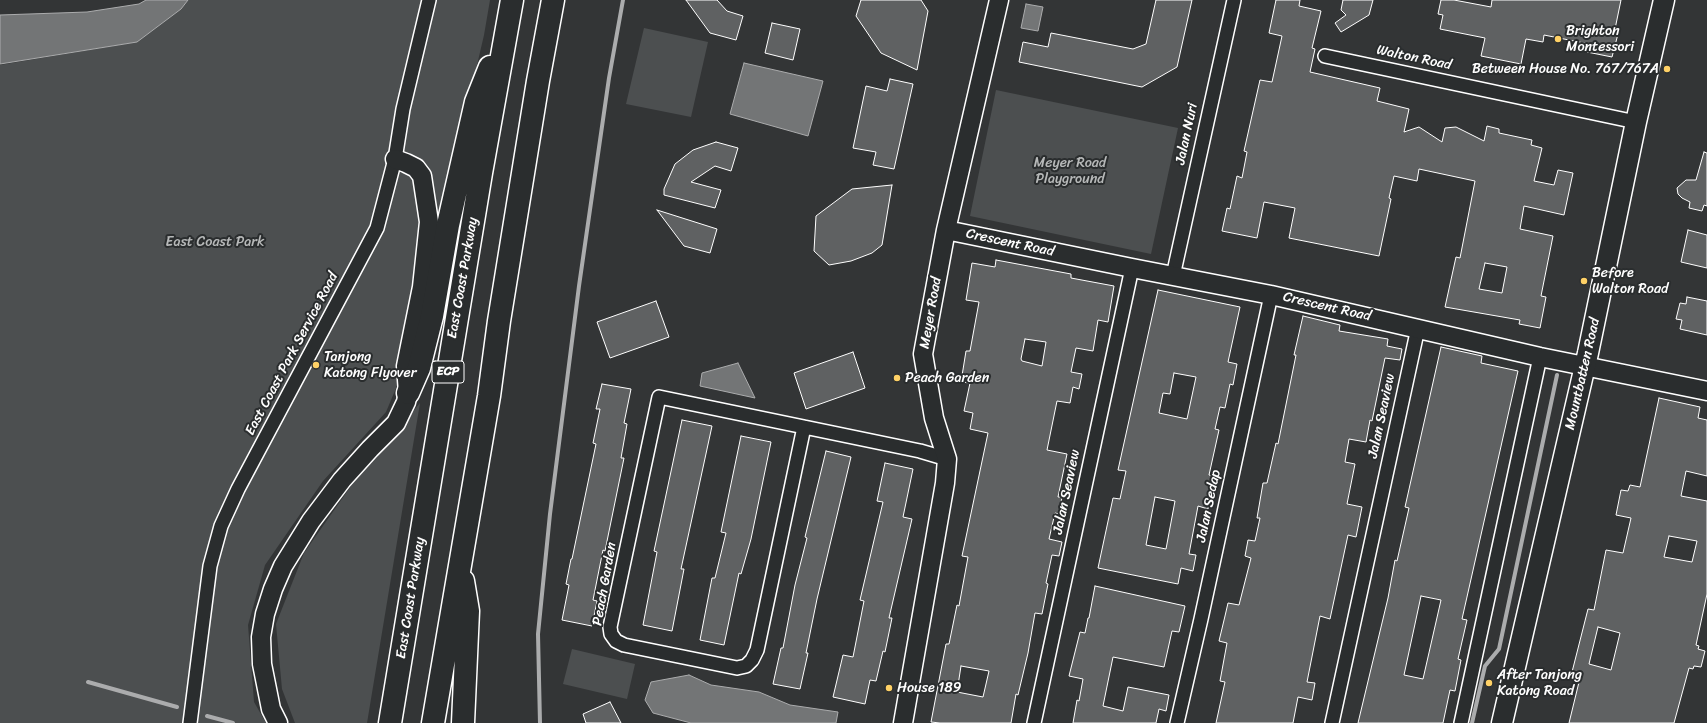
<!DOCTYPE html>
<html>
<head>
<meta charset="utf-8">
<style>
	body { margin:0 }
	canvas { display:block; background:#333536 }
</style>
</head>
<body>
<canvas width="1707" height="723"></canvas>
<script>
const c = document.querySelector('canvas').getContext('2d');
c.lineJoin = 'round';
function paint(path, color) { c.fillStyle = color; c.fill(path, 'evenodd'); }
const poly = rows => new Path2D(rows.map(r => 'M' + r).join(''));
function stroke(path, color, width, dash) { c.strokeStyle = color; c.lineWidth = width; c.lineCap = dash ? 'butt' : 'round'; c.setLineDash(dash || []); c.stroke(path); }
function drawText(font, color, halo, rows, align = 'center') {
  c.font = font + ' Sriracha,sans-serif'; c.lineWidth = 4; c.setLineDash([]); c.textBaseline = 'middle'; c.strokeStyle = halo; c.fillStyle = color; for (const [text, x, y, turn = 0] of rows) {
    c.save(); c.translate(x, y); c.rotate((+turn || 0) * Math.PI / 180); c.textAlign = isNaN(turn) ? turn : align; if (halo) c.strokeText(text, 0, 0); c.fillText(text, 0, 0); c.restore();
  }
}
paint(poly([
	[188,0,490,0,484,35,409,357,386,412,323,481,265,565,248,625,254,702,266,723,0,723,0,65,137,42,181,9],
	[644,28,708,42,691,117,626,104],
	[996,90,1178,128,1151,254,970,216],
	[420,403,367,723,295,723,282,689,276,624,304,553,351,486],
	[572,649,635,664,627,699,563,684]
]), '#4c4f50');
const water = poly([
	[146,0,188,0,181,9,137,42,0,64,0,15,87,12,139,4,146,0],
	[1026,4,1043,7,1038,31,1021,28,1026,4],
	[744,63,823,81,808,136,730,114,744,63],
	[738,363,755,398,700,386,702,373,738,363],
	[689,675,711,685,759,692,790,705,838,712,836,723,691,723,653,713,645,700,651,682,689,675]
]);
paint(water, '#737576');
stroke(water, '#abacad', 1);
stroke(poly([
	[88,682,177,707],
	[207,716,233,723],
	[540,723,538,634,550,514,579,286,609,78,623,0],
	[1472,723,1485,666,1499,649,1557,375]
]), '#abacad', 4);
const building = poly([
	[686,0,717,0,727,11,743,16,736,40,710,33,686,0],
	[861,0,921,0,928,11,917,70,881,53,856,16,861,0],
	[1156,0,1192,0,1177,67,1142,87,1019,62,1023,42,1048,47,1051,33,1133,49,1146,44,1156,0],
	[1276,0,1300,0,1299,6,1321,11,1312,48,1315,49,1310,72,1380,88,1377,101,1409,109,1404,132,1419,127,1442,142,1445,128,1456,127,1484,141,1487,126,1499,129,1499,133,1532,140,1531,145,1542,148,1534,181,1554,185,1558,170,1573,173,1564,215,1524,206,1520,229,1553,236,1541,296,1546,297,1540,328,1519,324,1520,320,1445,307,1456,257,1460,258,1475,181,1419,169,1417,181,1394,176,1389,198,1391,199,1379,256,1289,238,1295,208,1264,202,1257,238,1222,231,1227,208,1230,209,1237,176,1242,178,1247,152,1244,151,1260,80,1272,82,1282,36,1269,33,1276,0],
	[1485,263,1507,267,1502,293,1479,289,1485,263],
	[1343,0,1373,0,1369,15,1341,32,1335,23,1346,15,1341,10,1343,0],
	[1441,0,1454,0,1491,7,1492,0,1621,0,1615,29,1619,30,1612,57,1587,52,1589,44,1544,35,1543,42,1526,39,1521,64,1481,56,1485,38,1440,29,1443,15,1438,14,1441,0],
	[772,23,800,29,793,60,765,53,772,23],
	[890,79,913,84,894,169,873,165,876,152,853,148,866,86,887,91,890,79],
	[716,142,738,148,731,171,715,166,691,182,721,190,715,208,664,195,664,189,675,164,693,150,716,142],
	[1704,152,1707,153,1707,206,1704,205,1702,211,1689,208,1690,202,1682,198,1678,194,1677,188,1686,180,1696,180,1704,152],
	[892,185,882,245,872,253,851,261,829,265,814,251,816,216,852,189,892,185],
	[657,210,717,229,710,253,684,246,657,210],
	[1688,230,1707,235,1707,268,1681,262,1688,230],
	[996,260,1071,274,1071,278,1114,286,1108,322,1098,320,1093,351,1076,348,1071,372,1082,374,1079,389,1073,387,1070,403,1057,401,1047,450,1067,454,1058,497,1062,497,1059,514,1055,513,1049,539,1062,542,1059,556,1052,555,1046,583,1048,584,1042,614,1035,613,1028,653,1018,695,1016,694,1011,723,940,723,931,722,946,644,949,644,957,605,959,606,968,557,962,556,988,433,970,429,973,413,964,411,970,383,961,382,966,351,970,351,979,302,966,300,972,263,995,267,996,260],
	[1025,339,1046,342,1042,366,1022,361,1021,359,1025,339],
	[961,666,989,671,983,697,957,692,961,666],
	[1158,290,1240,307,1228,362,1237,364,1233,385,1230,384,1225,408,1220,407,1215,429,1219,430,1209,475,1216,477,1208,509,1198,506,1189,554,1196,555,1193,571,1181,568,1178,584,1098,568,1113,498,1120,499,1126,471,1118,470,1158,290],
	[1174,373,1196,377,1187,419,1159,413,1163,393,1170,394,1174,373],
	[1155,497,1175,501,1166,549,1146,545,1155,497],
	[1687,297,1707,301,1707,335,1680,329,1682,320,1676,319,1680,303,1686,304,1687,297],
	[656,301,669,337,610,358,597,322,656,301],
	[1303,316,1340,325,1339,331,1388,339,1387,346,1402,349,1400,360,1385,358,1372,421,1370,420,1366,442,1349,439,1345,462,1355,464,1347,504,1362,507,1356,537,1348,535,1330,619,1320,616,1307,682,1315,683,1312,700,1298,697,1293,723,1216,723,1225,682,1220,681,1227,643,1219,641,1225,616,1228,603,1239,605,1251,558,1245,556,1248,540,1255,541,1260,518,1257,518,1263,483,1267,483,1276,443,1278,444,1296,355,1294,355,1303,316],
	[1441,347,1482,356,1481,363,1518,371,1462,619,1467,620,1458,659,1461,660,1455,691,1450,690,1443,723,1358,723,1388,598,1395,560,1397,561,1409,508,1405,507,1441,347],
	[1421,596,1441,600,1423,679,1404,675,1421,596],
	[853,352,865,388,806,409,794,373,853,352],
	[602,384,631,389,624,423,627,424,621,458,624,458,605,551,603,550,593,600,597,601,592,626,562,620,569,585,566,584,571,559,572,559,596,444,593,443,600,409,596,409,602,384],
	[1659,398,1700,407,1698,418,1707,420,1707,476,1686,471,1681,496,1707,501,1707,594,1696,645,1699,646,1698,649,1705,651,1701,667,1694,666,1693,669,1689,668,1674,723,1569,723,1580,678,1571,676,1588,609,1594,610,1606,550,1623,553,1631,518,1616,515,1621,490,1628,491,1630,485,1640,487,1659,398],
	[1669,536,1697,541,1692,562,1664,557,1669,536],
	[1598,627,1620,633,1611,670,1589,664,1598,627],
	[682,420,712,426,681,569,684,569,672,631,643,625,657,552,654,551,682,420],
	[741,436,771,442,751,539,741,574,739,573,724,645,700,640,712,578,715,578,726,533,721,532,741,436],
	[826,451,851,457,817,599,806,653,808,653,800,689,773,684,781,648,783,648,795,585,807,538,805,537,826,451],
	[885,463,913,469,903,517,912,519,889,618,892,618,885,652,883,651,876,681,870,680,865,704,833,697,843,655,853,657,864,601,860,600,883,502,877,501,885,463],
	[1095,586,1185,606,1179,632,1172,631,1164,667,1113,657,1103,706,1123,711,1128,687,1169,695,1166,711,1159,709,1156,723,1073,723,1077,700,1079,701,1083,679,1069,676,1080,632,1085,633,1088,618,1089,618,1095,586],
	[610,702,621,723,586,723,583,714,610,702]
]);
paint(building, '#5f6162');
stroke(building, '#fff', 1);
const street = poly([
	[1325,56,1636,122],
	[1173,276,1234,0],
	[804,427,757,650,752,660,746,666,737,668,624,645,616,641,611,634,610,627,659,397,920,451,947,459],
	[190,723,210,566,221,526,238,489,377,228,395,159,403,109,429,0],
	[1034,723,1132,268],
	[1177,723,1201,619,1271,295],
	[1332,723,1418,328],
	[1461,723,1540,357]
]);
const secondary = poly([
	[946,230,1132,268,1271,295,1540,357,1707,391],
	[278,723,271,709,262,664,261,637,265,614,273,589,283,566,311,521,342,480,370,449,396,423,406,402,408,393,406,366,422,287,429,222,422,176,416,168,406,163,395,159],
	[903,723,945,483,947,459,934,418,923,354,946,230,999,0]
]);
const primary = poly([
	[1502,723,1588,353,1636,122,1664,0]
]);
const highway = poly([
	[408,393,419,368,432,316,448,225,476,102,490,67],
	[463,581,468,611,463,723],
	[390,723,481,173,512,0],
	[433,723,489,396,499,321,538,81,553,0]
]);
stroke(street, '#fff', 16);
stroke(secondary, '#fff', 21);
stroke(primary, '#fff', 23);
stroke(highway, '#fff', 25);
stroke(street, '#2a2d2e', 13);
stroke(secondary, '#2a2d2e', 18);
stroke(primary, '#2a2d2e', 20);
stroke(highway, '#2a2d2e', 22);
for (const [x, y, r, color] of [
	[1558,39,4,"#ffd166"],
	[1667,69,4,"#ffd166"],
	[1584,281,4,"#ffd166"],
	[316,365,4,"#ffd166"],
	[897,378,4,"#ffd166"],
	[1489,683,4,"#ffd166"],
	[889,688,4,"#ffd166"]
]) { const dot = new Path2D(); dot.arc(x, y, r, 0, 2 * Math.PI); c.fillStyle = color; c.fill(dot); stroke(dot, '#2a2d2e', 1.5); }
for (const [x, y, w] of [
	[448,372,32]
]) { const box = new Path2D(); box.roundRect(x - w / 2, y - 11, w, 22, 3); c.fillStyle = '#2a2d2e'; c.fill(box); stroke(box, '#fff', 1); }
drawText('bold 13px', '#fff', null, [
	["ECP",448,372]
]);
drawText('14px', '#fff', '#2a2d2e', [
	["Brighton",1566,31],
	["Montessori",1566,47],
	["Between House No. 767/767A",1659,69,"right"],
	["Before",1592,273],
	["Walton Road",1592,289],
	["Tanjong",324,357],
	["Katong Flyover",324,373],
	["Peach Garden",905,378],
	["After Tanjong",1497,675],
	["Katong Road",1497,691],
	["House 189",897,688]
], 'left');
drawText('14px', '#fff', '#2a2d2e', [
	["Walton Road",1414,58,12],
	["Jalan Nuri",1187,134,-78],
	["Crescent Road",1010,243,12],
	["East Coast Parkway",463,278,-80],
	["Crescent Road",1327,307,13],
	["Meyer Road",931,313,-80],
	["East Coast Park Service Road",292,354,-62],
	["Mountbatten Road",1583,374,-77],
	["Jalan Seaview",1382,416,-78],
	["Jalan Seaview",1067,492,-78],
	["Jalan Sedap",1209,506,-78],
	["Peach Garden",605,584,-80],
	["East Coast Parkway",411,598,-81]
]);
drawText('14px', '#b7b9b9', '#2a2d2e', [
	["Meyer Road",1070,163],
	["Playground",1070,179],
	["East Coast Park",215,242]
]);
</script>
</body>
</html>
